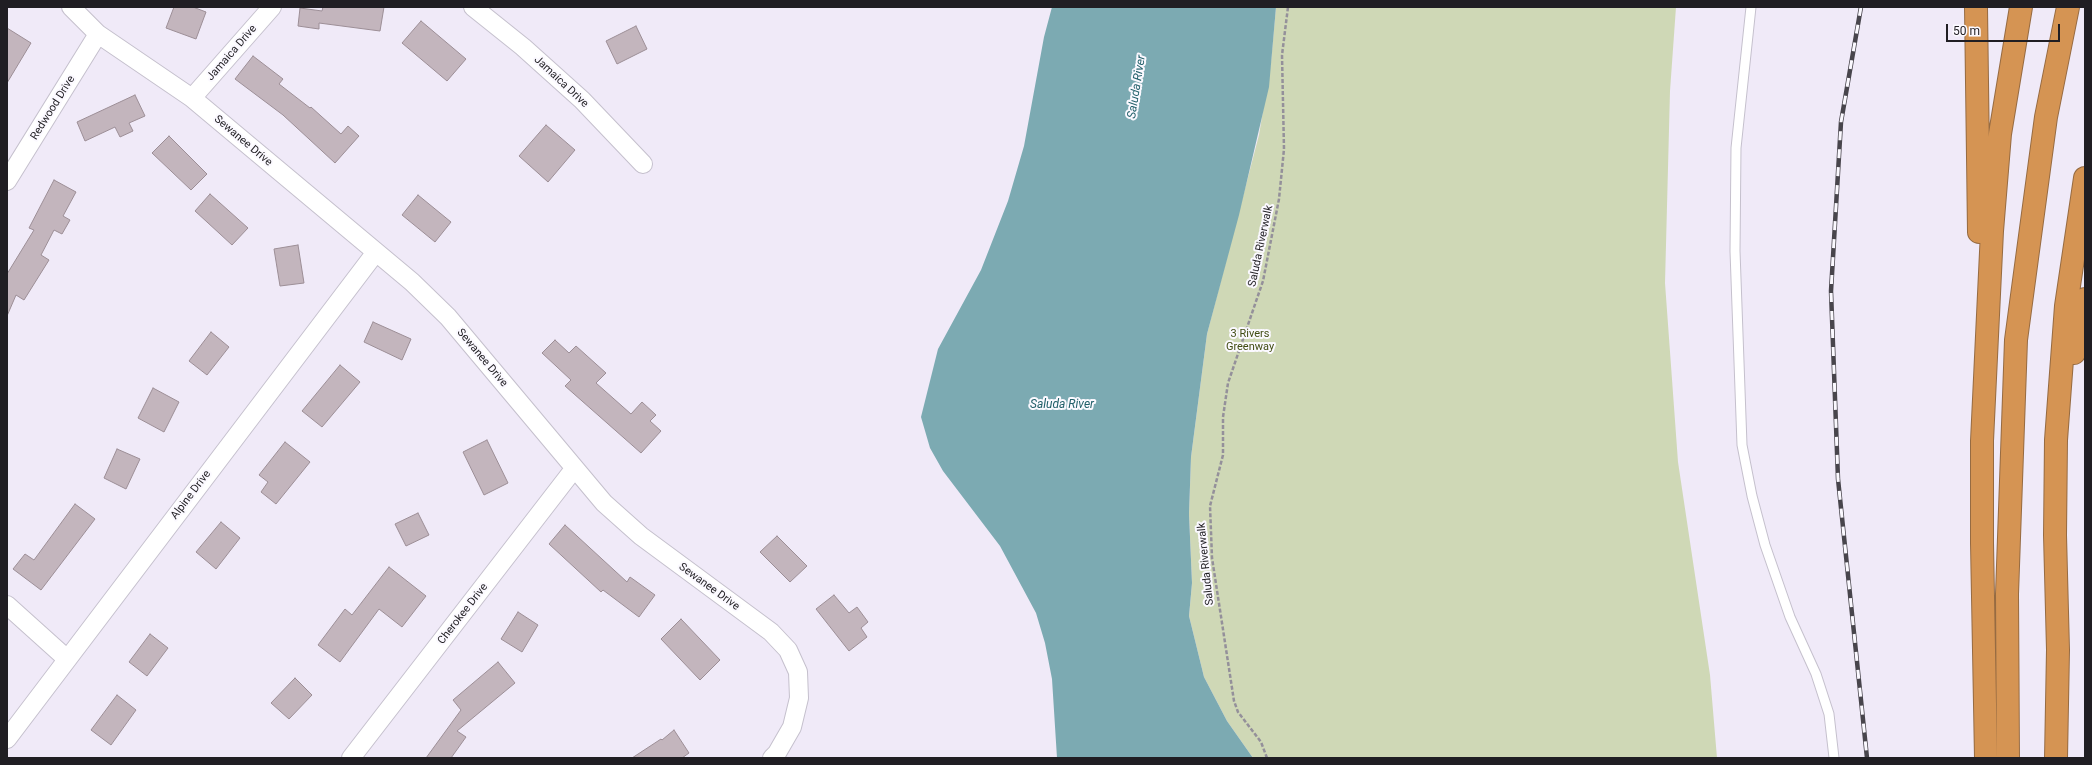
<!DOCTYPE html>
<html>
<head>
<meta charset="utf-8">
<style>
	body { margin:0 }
	#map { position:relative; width:2092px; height:765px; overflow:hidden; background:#f0eaf8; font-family:Roboto,sans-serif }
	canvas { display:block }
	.frame { position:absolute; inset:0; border:8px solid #201e23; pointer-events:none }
	.scale { position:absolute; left:1946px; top:24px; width:114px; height:18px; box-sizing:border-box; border:2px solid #201e23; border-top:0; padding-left:5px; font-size:12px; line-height:14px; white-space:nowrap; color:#201e23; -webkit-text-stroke:3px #fbf9ff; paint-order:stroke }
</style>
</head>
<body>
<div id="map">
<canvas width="2092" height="765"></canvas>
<div class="frame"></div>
<div class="scale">50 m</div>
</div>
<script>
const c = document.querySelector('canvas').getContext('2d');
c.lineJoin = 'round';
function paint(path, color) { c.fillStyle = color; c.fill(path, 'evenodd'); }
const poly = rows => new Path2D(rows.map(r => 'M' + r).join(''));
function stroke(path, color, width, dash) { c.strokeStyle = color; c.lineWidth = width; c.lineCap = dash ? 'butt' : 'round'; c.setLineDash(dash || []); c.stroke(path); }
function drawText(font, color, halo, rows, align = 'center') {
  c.font = font + ' Roboto,sans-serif'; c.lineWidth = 4; c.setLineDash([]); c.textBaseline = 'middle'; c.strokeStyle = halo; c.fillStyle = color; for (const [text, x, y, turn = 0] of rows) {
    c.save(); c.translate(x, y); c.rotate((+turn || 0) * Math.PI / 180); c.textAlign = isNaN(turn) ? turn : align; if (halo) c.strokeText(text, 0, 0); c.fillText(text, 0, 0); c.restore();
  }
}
paint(poly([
	[1276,7,1676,7,1670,91,1665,283,1678,462,1710,675,1717,758,1253,758,1227,721,1204,677,1189,616,1192,583,1189,514,1191,457,1207,334,1259,135,1271,62]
]), '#cfd8b6');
paint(poly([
	[1052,7,1276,7,1269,87,1239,215,1207,334,1191,457,1189,514,1192,583,1189,616,1204,677,1227,721,1253,758,1057,758,1052,679,1045,643,1036,613,1000,546,943,471,930,448,921,417,938,349,981,270,1008,201,1024,146,1044,37]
]), '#7caab2');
const building = poly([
	[174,7,193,7,206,12,196,39,166,28,174,7],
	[323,7,384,7,380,31,319,23,319,29,298,26,300,8,322,11,323,7],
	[421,21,466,59,447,81,402,43,421,21],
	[636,26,647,49,617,64,606,41,636,26],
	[7,28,31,43,7,83,7,28],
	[253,56,283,79,279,84,310,108,311,107,341,134,348,126,359,136,335,163,283,115,235,79,253,56],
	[135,95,145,116,129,123,133,131,120,137,115,127,85,141,77,122,135,95],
	[546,125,575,150,548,182,519,156,546,125],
	[169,136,207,174,191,190,152,153,169,136],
	[54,180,76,192,63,216,70,220,62,234,54,230,41,255,49,260,24,300,16,295,7,316,7,274,34,230,29,228,54,180],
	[210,194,248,228,232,245,195,211,210,194],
	[418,195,451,222,435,242,402,215,418,195],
	[298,245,304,283,280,286,274,249,298,245],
	[373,322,411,339,402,360,364,342,373,322],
	[211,332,229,347,207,375,189,361,211,332],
	[555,340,569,353,576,346,606,373,596,383,631,414,642,402,656,415,650,421,661,431,641,453,565,386,571,380,542,353,555,340],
	[340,365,360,382,322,427,302,411,340,365],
	[153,388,179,402,164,432,138,418,153,388],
	[487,440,508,483,484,495,463,452,487,440],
	[285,442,310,462,276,504,261,492,268,482,259,475,285,442],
	[117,449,140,459,126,489,104,478,117,449],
	[75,504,95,519,41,590,13,569,25,554,34,560,75,504],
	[418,513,429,535,406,546,395,524,418,513],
	[221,522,240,538,216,569,196,552,221,522],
	[565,525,627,582,630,577,655,595,639,617,603,590,601,592,549,544,565,525],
	[777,536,807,566,790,582,760,552,777,536],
	[389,567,426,596,402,627,379,609,340,662,318,645,345,609,352,615,389,567],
	[834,595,849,613,857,607,868,622,861,628,867,637,849,651,816,609,834,595],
	[518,612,538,625,522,652,501,639,518,612],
	[681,619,720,660,700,680,661,639,681,619],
	[150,634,168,648,147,676,129,662,150,634],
	[498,662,515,683,457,731,466,737,451,758,426,758,461,710,453,700,498,662],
	[295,678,312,695,289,719,271,703,295,678],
	[117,695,136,710,111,745,91,730,117,695],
	[674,730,689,753,682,758,632,758,661,739,662,740,674,730]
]);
paint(building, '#c3b5bd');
stroke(building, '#9c8e96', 1);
const service = poly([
	[1751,7,1736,148,1735,251,1742,445,1752,496,1765,545,1790,617,1816,674,1829,714,1834,758]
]);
const minor = poly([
	[71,7,98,34,192,98,412,282,448,317,604,503,641,536,771,632,788,650,798,672,799,698,792,727,777,753,772,758],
	[473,7,523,47,582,100,643,164],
	[192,98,272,7],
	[7,181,98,34],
	[7,605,67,659],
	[7,739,376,252],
	[351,758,574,469]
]);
const motorway = poly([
	[1976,7,1979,232],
	[2074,353,2085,299],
	[1986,758,1982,543,1982,441,1992,231,2000,134,2021,7],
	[2008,758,2007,594,2016,340,2046,117,2068,7],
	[2056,758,2058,650,2055,535,2056,440,2066,306,2085,178]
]);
stroke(service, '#c5c0cd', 11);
stroke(minor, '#c5c0cd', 20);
stroke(motorway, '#966b42', 24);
stroke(poly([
	[1267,758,1261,742,1238,712,1234,701,1212,558,1210,506,1223,455,1223,417,1228,383,1263,281,1279,199,1284,149,1282,55,1288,7]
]), '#94909a', 2.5, [4, 2]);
stroke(service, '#fff', 9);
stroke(minor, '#fff', 18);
stroke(motorway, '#d59453', 22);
const rail = poly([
	[1861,7,1841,122,1831,291,1838,479,1867,758]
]);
stroke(rail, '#48454c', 4.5);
stroke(rail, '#fbf9ff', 3, [9]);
drawText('11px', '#201e23', '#fbf9ff', [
	["Jamaica Drive",232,53,-49],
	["Jamaica Drive",561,82,43],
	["Redwood Drive",53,108,-58],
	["Sewanee Drive",243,141,40],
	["Saluda Riverwalk",1261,246,-78],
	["Sewanee Drive",482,358,50],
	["Alpine Drive",191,495,-53],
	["Saluda Riverwalk",1206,564,-96],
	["Sewanee Drive",709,587,36],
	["Cherokee Drive",463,614,-52]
]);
drawText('11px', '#424d14', '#fbf9ff', [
	["3 Rivers",1250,334],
	["Greenway",1250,347]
]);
drawText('italic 12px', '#22606a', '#fbf9ff', [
	["Saluda River",1137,87,-81],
	["Saluda River",1062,405]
]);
</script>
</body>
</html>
